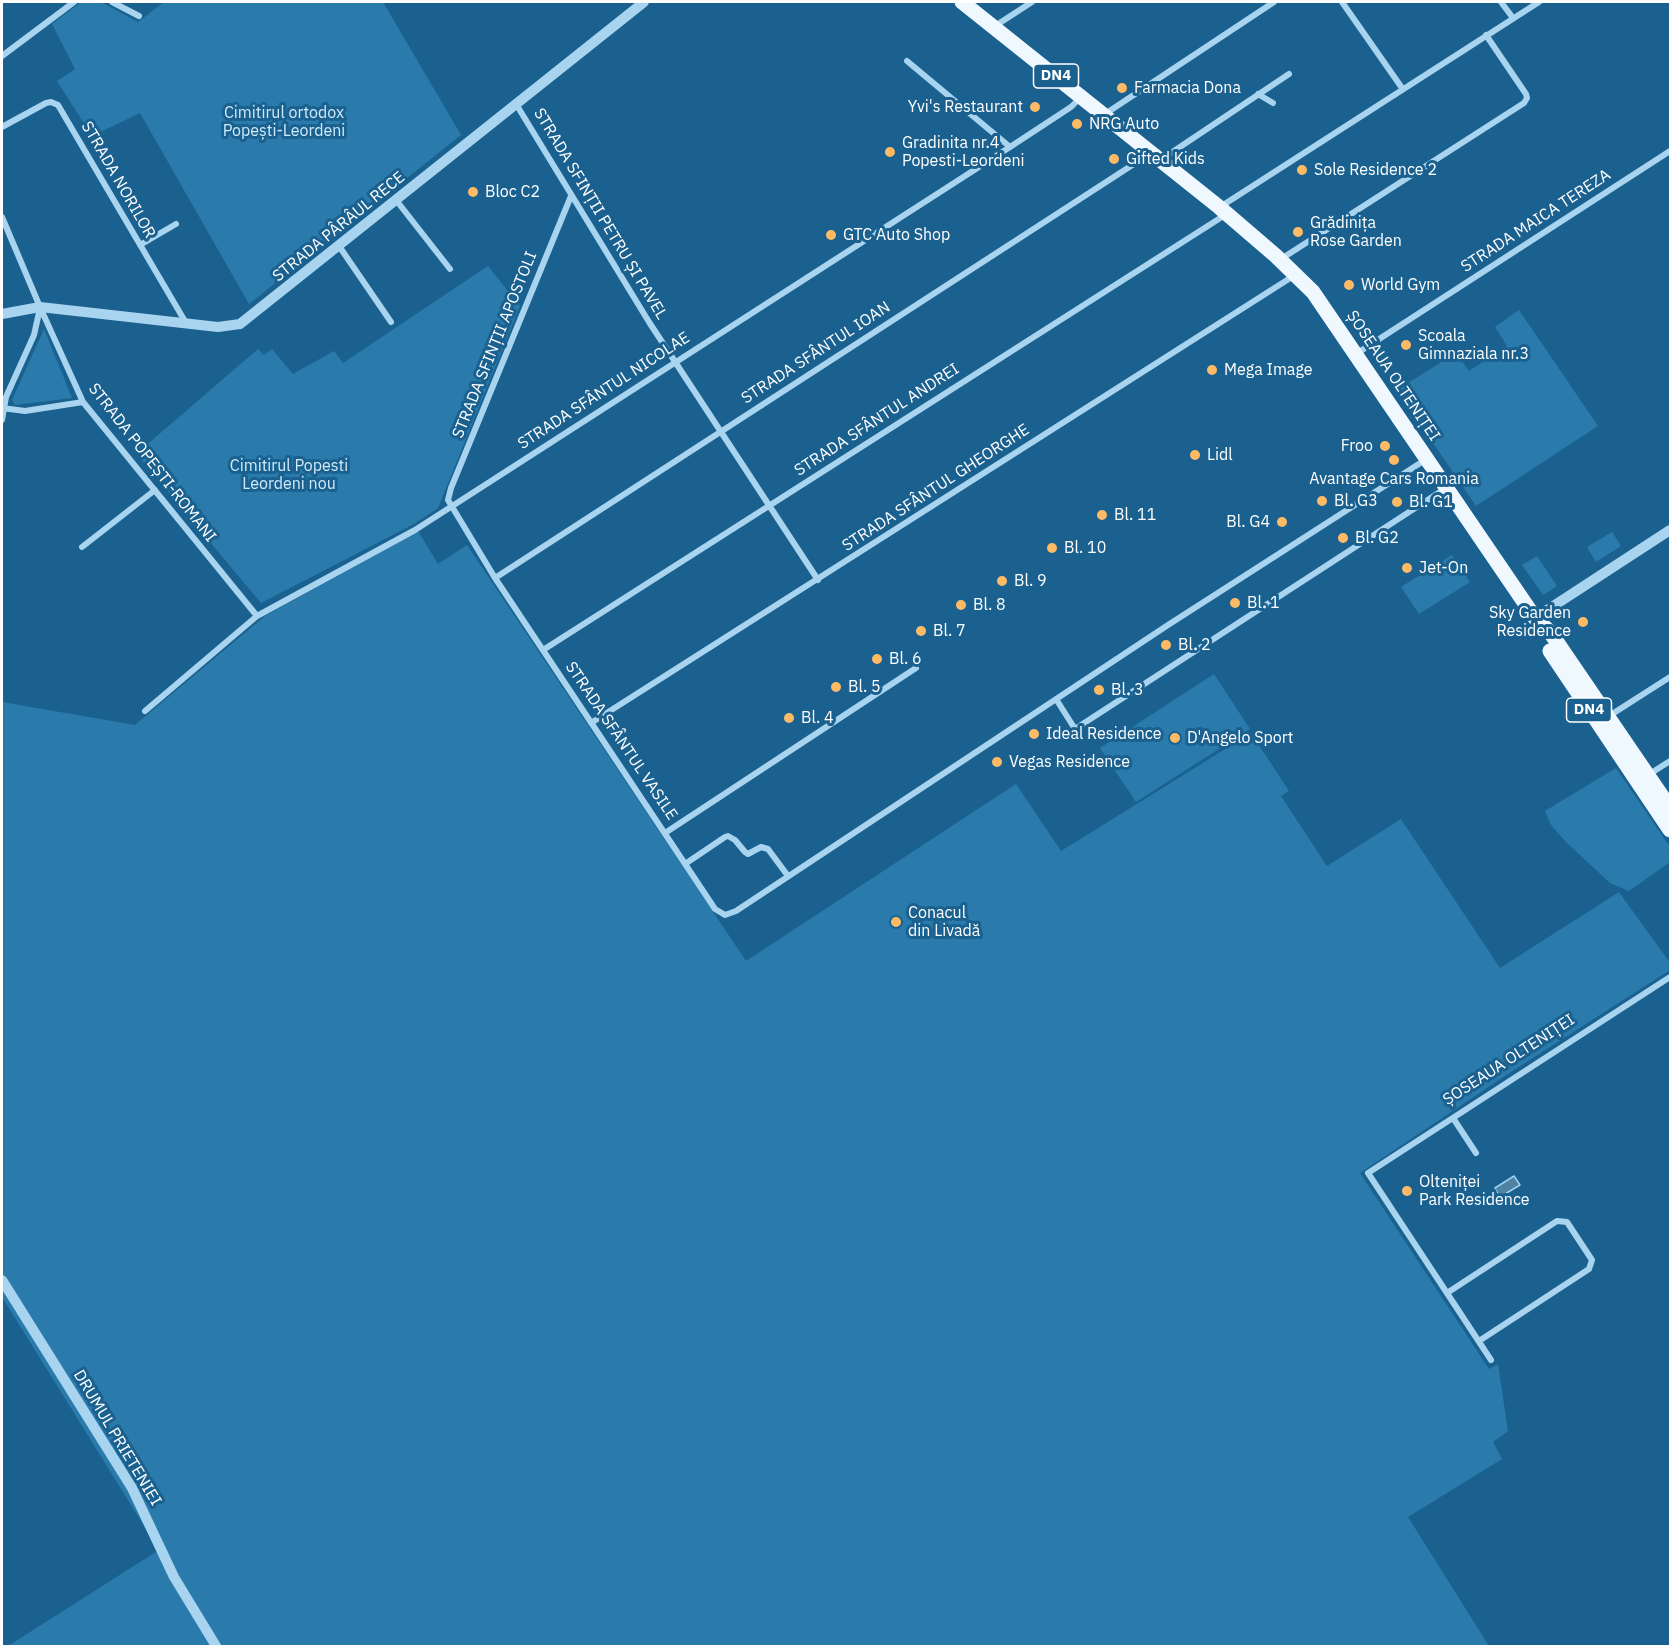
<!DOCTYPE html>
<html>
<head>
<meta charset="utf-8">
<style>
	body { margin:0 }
	#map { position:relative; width:1672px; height:1648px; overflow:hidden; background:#1a6190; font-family:"IBM Plex Sans",sans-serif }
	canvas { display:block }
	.frame { position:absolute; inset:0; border:3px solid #fff; pointer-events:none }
</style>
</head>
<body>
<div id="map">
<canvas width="1672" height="1648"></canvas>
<div class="frame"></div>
</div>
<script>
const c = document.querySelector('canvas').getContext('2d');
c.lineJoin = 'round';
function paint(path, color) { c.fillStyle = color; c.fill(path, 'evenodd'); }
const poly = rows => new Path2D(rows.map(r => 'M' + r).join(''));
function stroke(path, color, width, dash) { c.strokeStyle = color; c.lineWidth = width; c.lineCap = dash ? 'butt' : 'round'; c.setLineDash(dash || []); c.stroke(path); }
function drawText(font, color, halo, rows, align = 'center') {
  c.font = font + ' "IBM Plex Sans",sans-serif'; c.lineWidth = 6; c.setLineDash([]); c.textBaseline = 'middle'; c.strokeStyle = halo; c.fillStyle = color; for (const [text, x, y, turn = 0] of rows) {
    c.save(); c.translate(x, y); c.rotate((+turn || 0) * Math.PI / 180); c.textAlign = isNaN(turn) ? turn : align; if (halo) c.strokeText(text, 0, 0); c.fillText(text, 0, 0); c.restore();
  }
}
paint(poly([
	[81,2,101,2,138,22,164,2,383,2,461,135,249,304,140,113,92,136,57,81,75,69,52,24],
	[488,266,520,306,438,508,414,524,261,603,133,450,150,442,258,349,264,355,272,349,293,374,334,351,343,363],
	[1519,310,1598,426,1476,506,1397,390,1456,353,1469,371,1507,346,1495,327],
	[44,329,72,398,15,405,12,400],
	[418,531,438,564,467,545,746,961,1016,784,1061,851,1251,733,1289,791,1281,796,1327,866,1401,819,1500,968,1619,892,1670,963,1670,970,1511,1072,1360,1173,1489,1369,1498,1364,1508,1431,1493,1442,1502,1459,1408,1517,1489,1646,8,1646,159,1550,2,1297,2,702,135,725,265,616],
	[1612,532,1621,546,1596,562,1587,547],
	[1452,555,1470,582,1419,614,1401,587],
	[1537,556,1557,586,1543,595,1522,565],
	[1214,674,1250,729,1136,802,1100,748],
	[1616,768,1670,847,1670,862,1629,891,1610,883,1566,842,1551,825,1545,811]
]), '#2a7bac');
const water = poly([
	[1514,1176,1520,1185,1500,1197,1495,1188,1514,1176]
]);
paint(water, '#5082a2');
stroke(water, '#9cd1f1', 1.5);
stroke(poly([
	[112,2,139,16],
	[1342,2,1402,88],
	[1501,2,1513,18],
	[995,26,1032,2],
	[2,56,74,2],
	[907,61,1010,147],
	[1258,94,1273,103],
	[516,104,649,322,818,580],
	[1105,114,1274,2],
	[2,127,46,103,51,102,58,105,186,323],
	[1162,159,1289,74],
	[571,196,451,488,448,500,495,578,715,909,725,915,736,911,1168,625,1425,460],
	[396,200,450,269],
	[1220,207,1539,2],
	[2,217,40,307,83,402,257,616],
	[140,245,176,224],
	[339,246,391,322],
	[1281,259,1524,103,1527,98,1526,94,1486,35],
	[1356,354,1670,151],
	[2,408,25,411,83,402],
	[2,420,6,397,34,335,40,308],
	[82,547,155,490],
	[495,578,1137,162,1149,150],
	[543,650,1225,215],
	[1056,699,1075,729,1446,488],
	[145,711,257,616,415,530,1010,147,1071,107,1081,97],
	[1609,716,1670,677],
	[591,723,1295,275],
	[1648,775,1670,761],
	[665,833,916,668],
	[685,864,725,837,728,836,735,840,745,852,748,854,761,847,768,849,788,876],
	[1453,1118,1476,1153],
	[1447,1293,1557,1221,1567,1222,1592,1260,1589,1269,1479,1341],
	[1491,1360,1368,1173,1670,977]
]), '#a9d4ef', 6);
stroke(poly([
	[2,314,40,307,218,327,240,324,644,2],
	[1535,618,1670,530],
	[2,1280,132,1488,174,1577,216,1646]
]), '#a9d4ef', 10);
stroke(poly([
	[962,2,1219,207,1276,256,1313,292,1535,618,1550,632,1670,808],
	[1550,651,1670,830]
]), '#f0f8ff', 15);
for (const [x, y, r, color] of [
	[1122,88,6,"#ffba66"],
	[1035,107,6,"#ffba66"],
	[1077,124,6,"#ffba66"],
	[890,152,6,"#ffba66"],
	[1114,159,6,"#ffba66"],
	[1302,170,6,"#ffba66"],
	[473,192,6,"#ffba66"],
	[1298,232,6,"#ffba66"],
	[831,235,6,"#ffba66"],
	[1349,285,6,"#ffba66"],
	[1406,345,6,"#ffba66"],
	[1212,370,6,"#ffba66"],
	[1385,446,6,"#ffba66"],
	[1195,455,6,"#ffba66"],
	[1394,460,6,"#ffba66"],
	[1322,501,6,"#ffba66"],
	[1397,502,6,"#ffba66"],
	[1102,515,6,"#ffba66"],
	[1282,522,6,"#ffba66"],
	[1343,538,6,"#ffba66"],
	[1052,548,6,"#ffba66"],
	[1407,568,6,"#ffba66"],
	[1002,581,6,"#ffba66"],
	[1235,603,6,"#ffba66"],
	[961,605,6,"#ffba66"],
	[1583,622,6,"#ffba66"],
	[921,631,6,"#ffba66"],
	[1166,645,6,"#ffba66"],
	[877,659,6,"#ffba66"],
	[836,687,6,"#ffba66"],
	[1099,690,6,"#ffba66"],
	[789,718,6,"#ffba66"],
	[1034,734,6,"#ffba66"],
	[1175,738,6,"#ffba66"],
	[997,762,6,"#ffba66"],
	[896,922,6,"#ffba66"],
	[1407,1191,6,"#ffba66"]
]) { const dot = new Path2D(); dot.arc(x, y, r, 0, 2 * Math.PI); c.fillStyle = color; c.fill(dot); stroke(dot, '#1a6190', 2); }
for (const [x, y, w] of [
	[1056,76,45],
	[1589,710,45]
]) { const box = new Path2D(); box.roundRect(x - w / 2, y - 12, w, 24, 4.5); c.fillStyle = '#1a6190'; c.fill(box); stroke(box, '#fff', 1.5); }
drawText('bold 15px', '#fff', null, [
	["DN4",1056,76],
	["DN4",1589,710]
]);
drawText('16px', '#fff', '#1a6190', [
	["Farmacia Dona",1134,88],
	["Yvi's Restaurant",1023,107,"right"],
	["NRG Auto",1089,124],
	["Gradinita nr.4",902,143],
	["Popesti-Leordeni",902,161],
	["Gifted Kids",1126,159],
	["Sole Residence 2",1314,170],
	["Bloc C2",485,192],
	["Grădinița",1310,223],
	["Rose Garden",1310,241],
	["GTC Auto Shop",843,235],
	["World Gym",1361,285],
	["Scoala",1418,336],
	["Gimnaziala nr.3",1418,354],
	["Mega Image",1224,370],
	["Froo",1373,446,"right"],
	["Lidl",1207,455],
	["Avantage Cars Romania",1394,479,"center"],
	["Bl. G3",1334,501],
	["Bl. G1",1409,502],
	["Bl. 11",1114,515],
	["Bl. G4",1270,522,"right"],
	["Bl. G2",1355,538],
	["Bl. 10",1064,548],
	["Jet-On",1419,568],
	["Bl. 9",1014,581],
	["Bl. 1",1247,603],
	["Bl. 8",973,605],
	["Sky Garden",1571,613,"right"],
	["Residence",1571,631,"right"],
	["Bl. 7",933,631],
	["Bl. 2",1178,645],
	["Bl. 6",889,659],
	["Bl. 5",848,687],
	["Bl. 3",1111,690],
	["Bl. 4",801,718],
	["Ideal Residence",1046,734],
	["D'Angelo Sport",1187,738],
	["Vegas Residence",1009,762],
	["Conacul",908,913],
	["din Livadă",908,931],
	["Olteniței",1419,1182],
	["Park Residence",1419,1200]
], 'left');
drawText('16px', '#cfeafa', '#1a6190', [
	["Cimitirul ortodox",284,113],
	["Popești-Leordeni",284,131],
	["Cimitirul Popesti",289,466],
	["Leordeni nou",289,484]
]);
drawText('16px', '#fff', '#1a6190', [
	["STRADA NORILOR",118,180,60],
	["STRADA SFINȚII PETRU ȘI PAVEL",600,214,59],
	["STRADA MAICA TEREZA",1536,221,-33],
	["STRADA PÂRÂUL RECE",339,227,-39],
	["STRADA SFINȚII APOSTOLI",495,345,-68],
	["STRADA SFÂNTUL IOAN",816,353,-33],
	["ȘOSEAUA OLTENIȚEI",1393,376,56],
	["STRADA SFÂNTUL NICOLAE",604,391,-33],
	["STRADA SFÂNTUL ANDREI",877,420,-33],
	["STRADA POPEȘTI-ROMANI",152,463,52],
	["STRADA SFÂNTUL GHEORGHE",936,488,-33],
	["STRADA SFÂNTUL VASILE",621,741,56],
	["ȘOSEAUA OLTENIȚEI",1509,1060,-33],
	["DRUMUL PRIETENIEI",117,1438,59]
]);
</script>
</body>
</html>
